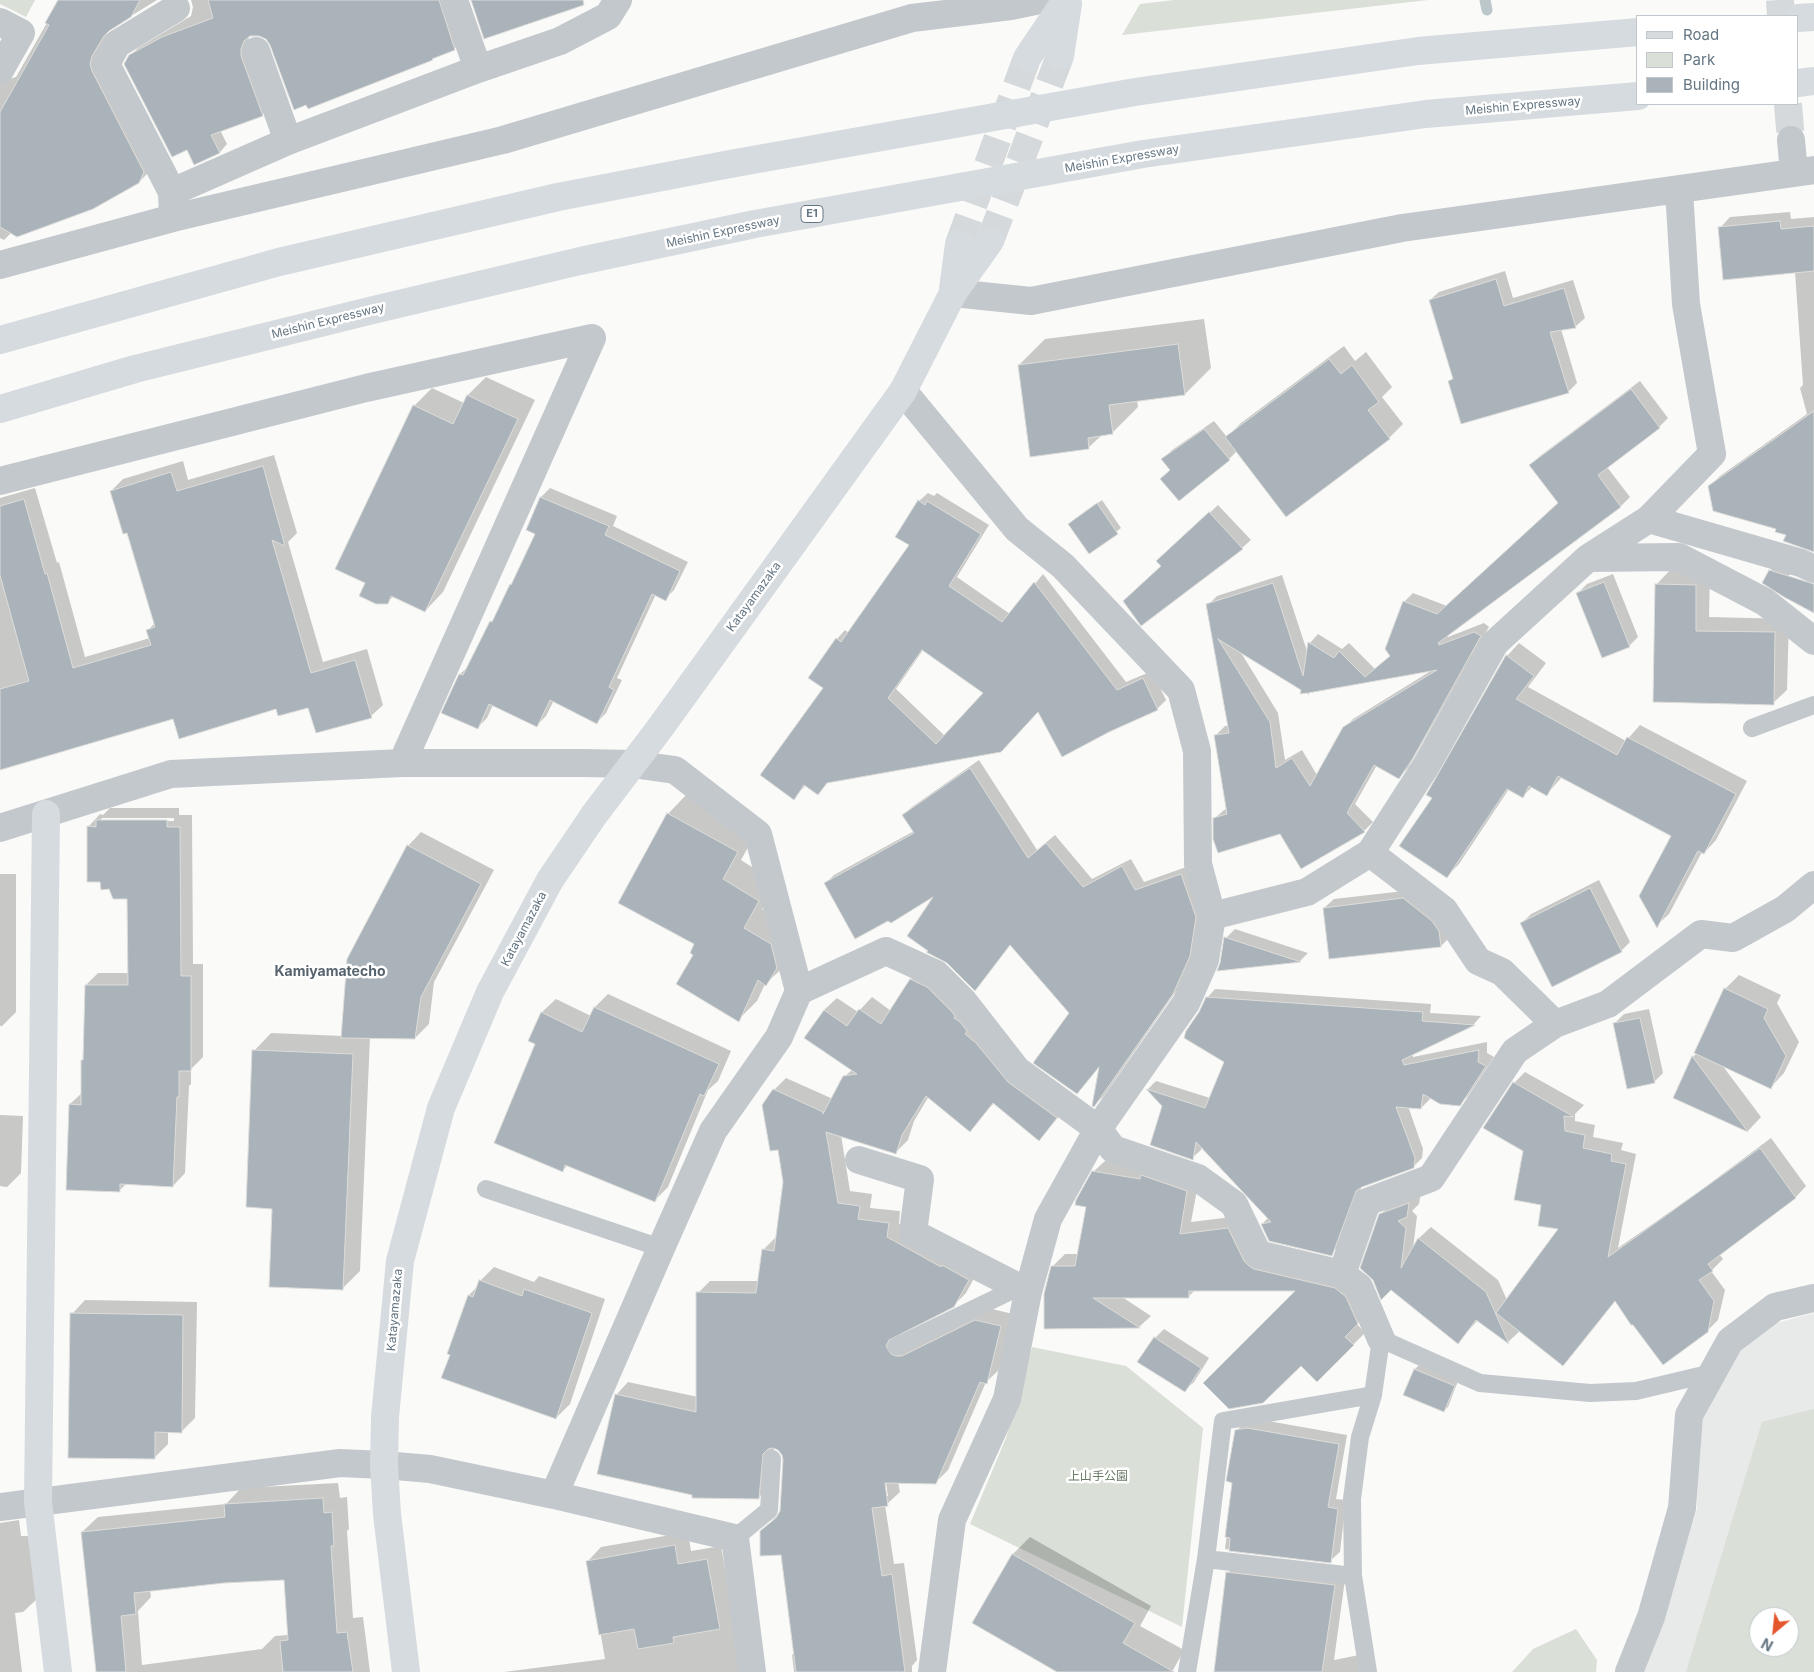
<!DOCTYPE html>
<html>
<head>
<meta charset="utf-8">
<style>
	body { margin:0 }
	#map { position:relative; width:1814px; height:1672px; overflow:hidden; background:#fafaf8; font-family:Inter,sans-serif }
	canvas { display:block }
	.legend { position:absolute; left:1636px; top:15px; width:162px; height:90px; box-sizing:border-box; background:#fff; border:1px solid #c1c8cd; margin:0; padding:6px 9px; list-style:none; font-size:15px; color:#657683 }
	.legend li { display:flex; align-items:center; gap:10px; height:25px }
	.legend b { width:25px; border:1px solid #c1c8cd }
	.north { position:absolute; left:1749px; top:1607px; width:50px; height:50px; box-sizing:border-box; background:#fff; border:1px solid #c1c8cd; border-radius:50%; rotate:208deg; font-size:14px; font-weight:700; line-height:20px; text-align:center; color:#657683 }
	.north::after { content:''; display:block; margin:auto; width:18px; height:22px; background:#e4572e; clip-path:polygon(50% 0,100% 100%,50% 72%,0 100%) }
</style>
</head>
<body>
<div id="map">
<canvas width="1814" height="1672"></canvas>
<ul class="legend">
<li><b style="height:6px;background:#d6dbdf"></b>Road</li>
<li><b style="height:14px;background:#dadfd7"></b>Park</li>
<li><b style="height:14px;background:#aab3b9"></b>Building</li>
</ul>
<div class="north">N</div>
</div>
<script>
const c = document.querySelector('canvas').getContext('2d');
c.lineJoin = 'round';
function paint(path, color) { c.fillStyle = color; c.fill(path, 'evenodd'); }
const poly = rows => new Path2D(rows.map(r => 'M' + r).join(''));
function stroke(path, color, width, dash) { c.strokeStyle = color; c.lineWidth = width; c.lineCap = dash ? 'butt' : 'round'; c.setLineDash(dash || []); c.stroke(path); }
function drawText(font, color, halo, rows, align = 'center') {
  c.font = font + ' Inter,"Noto Sans JP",sans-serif'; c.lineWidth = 5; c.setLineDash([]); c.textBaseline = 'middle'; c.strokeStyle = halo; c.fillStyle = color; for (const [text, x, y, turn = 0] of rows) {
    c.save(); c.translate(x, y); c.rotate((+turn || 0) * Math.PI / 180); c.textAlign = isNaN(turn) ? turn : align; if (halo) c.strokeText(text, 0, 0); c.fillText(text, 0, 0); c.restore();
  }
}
paint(poly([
	[1814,1313,1814,1672,1642,1672,1662,1623,1697,1508,1699,1418,1738,1351,1776,1323],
	[1759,1617,1789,1617,1789,1647,1759,1647]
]), '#e8e9e9');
paint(poly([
	[0,0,35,0,26,17,0,4],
	[1174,0,1428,0,1122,35,1140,4],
	[1032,1347,1126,1366,1203,1428,1182,1627,970,1524,1006,1438],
	[1814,1409,1814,1672,1686,1672,1762,1422],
	[1759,1617,1789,1617,1789,1647,1759,1647],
	[1576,1629,1597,1660,1596,1672,1512,1672,1533,1649]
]), '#dadfd7');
paint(poly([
	[60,0,157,0,110,29,99,48,151,164,147,174,139,182,12,232,4,240,0,238,0,76,9,79,16,77],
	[191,0,447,0,462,41,454,49,436,56,432,59,308,108,267,38,260,35,250,35,248,40,248,48,269,108,262,115,220,130,227,144,220,152,195,163,187,148,130,56,138,48,191,16,193,7],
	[1790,212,1791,219,1814,217,1814,513,1709,487,1720,476,1807,414,1800,388,1803,385,1795,272,1720,228,1730,217],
	[1505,271,1513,298,1573,280,1585,318,1576,326,1561,329,1577,383,1568,392,1450,381,1453,377,1430,300,1439,292],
	[1204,319,1211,368,1185,394,1137,400,1138,407,1112,433,1102,435,1088,448,1019,365,1045,339],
	[1344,346,1355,361,1366,352,1392,387,1382,397,1403,424,1389,438,1237,451,1229,459,1171,470,1163,459,1172,450,1214,421,1227,437,1241,423],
	[486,377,535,400,443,592,425,611,394,596,387,602,366,583,414,406,432,388,464,403,468,395],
	[1640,381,1668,418,1659,427,1607,467,1630,497,1621,506,1447,634,1448,637,1484,623,1489,627,1408,768,1399,777,1377,765,1355,804,1373,822,1364,831,1301,868,1280,832,1214,819,1224,810,1227,809,1216,735,1225,726,1229,726,1208,605,1217,596,1282,575,1308,654,1310,643,1318,634,1342,649,1349,643,1375,669,1391,655,1404,602,1413,593,1447,606,1559,502,1531,465,1540,456],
	[1240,651,1309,693,1311,691,1434,669,1353,719,1344,728,1317,775,1302,750,1285,760,1278,713],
	[274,455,297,533,288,542,323,662,367,649,383,705,371,716,309,706,277,707,174,718,0,769,0,498,35,488,57,563,59,562,85,657,150,638,148,630,155,623,128,531,111,491,123,479,183,461,188,480],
	[550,488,617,516,613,526,688,562,674,590,665,599,656,594,617,678,622,680,606,713,597,722,554,700,546,716,537,725,493,705,487,718,478,727,443,712,460,674,470,665,491,622,495,618,511,585,515,581,536,533,527,529,541,497],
	[928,493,934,496,937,493,989,525,957,577,1010,614,1043,574,1126,682,1152,671,1166,700,1157,709,1039,711,829,781,818,794,806,785,794,798,837,639,845,630,849,633,911,545,919,501],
	[923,650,985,693,945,736,896,689],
	[1102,500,1121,528,1089,552,1069,524],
	[1218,505,1251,540,1242,548,1142,624,1167,553],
	[1779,561,1798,567,1775,588,1770,571],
	[1670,570,1710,572,1709,617,1789,619,1787,690,1773,703,1654,701,1657,584],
	[1613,574,1638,637,1629,646,1578,593,1587,584],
	[1519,643,1546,663,1528,687,1626,741,1640,725,1747,781,1716,840,1704,853,1702,852,1669,914,1657,925,1672,836,1562,777,1547,794,1533,786,1523,796,1509,789,1459,864,1446,877,1434,797,1428,794,1507,656],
	[979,760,1037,850,1055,835,1092,879,1131,859,1144,882,1189,866,1204,908,1198,946,1181,984,1103,1097,1094,1105,1100,1065,1070,1013,1011,944,975,989,937,893,826,883,834,875,914,831,904,815,912,807],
	[686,795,756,833,741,860,777,883,762,909,789,925,785,966,765,984,757,1001,738,1020,695,955,696,944,668,814],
	[110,808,179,808,179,815,192,815,193,964,203,964,203,1057,191,1069,191,1084,189,1086,185,1173,173,1186,127,1183,119,1191,70,1104,83,1092,82,1061,85,1058,86,985,98,973,129,973,128,897,88,827,100,814,103,815],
	[102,818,174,818,174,821,100,821],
	[421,832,494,870,434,982,429,1024,415,1038,370,1037,360,1271,342,1289,254,1051,271,1033,343,1036,408,846],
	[0,874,16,874,16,1012,2,1026,0,1026],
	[1599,880,1630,942,1621,951,1522,923,1531,914],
	[1413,890,1450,937,1441,946,1324,908,1334,899],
	[1235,929,1308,953,1300,961,1219,970,1226,938],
	[923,968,1068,1106,1039,1139,994,1103,970,1130,929,1096,914,1121,908,1140,896,1152,841,1135,850,1191,872,1194,870,1208,900,1211,899,1224,954,1255,980,1267,966,1293,953,1306,898,1333,903,1342,988,1308,1013,1314,999,1370,986,1382,948,1470,936,1482,898,1482,900,1492,887,1504,885,1505,894,1564,904,1563,917,1660,912,1666,912,1672,794,1672,792,1655,795,1652,782,1554,761,1532,781,1511,783,1454,779,1449,774,1448,771,1485,759,1497,616,1395,628,1382,698,1397,698,1293,710,1281,759,1281,763,1250,775,1238,777,1238,785,1182,774,1090,786,1078,833,1099,844,1077,852,1070,805,1038,824,1010,837,998,858,1012,872,997,891,1011,910,980],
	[885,1476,888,1496,885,1496,883,1477],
	[1739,975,1781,995,1777,1003,1799,1042,1784,1073,1771,1087,1722,1065,1761,1117,1748,1131,1675,1098,1693,1057,1697,1053,1725,989],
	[1215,989,1431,1004,1430,1013,1481,1016,1474,1024,1412,1054,1413,1057,1487,1042,1487,1053,1494,1057,1468,1096,1460,1104,1430,1096,1430,1099,1421,1108,1408,1106,1423,1149,1422,1158,1413,1167,1362,1186,1340,1245,1331,1254,1262,1224,1269,1217,1202,1146,1201,1150,1192,1158,1164,1106,1148,1089,1156,1081,1210,1098,1225,1061,1200,1012,1207,998],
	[608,994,731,1051,718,1081,708,1090,668,1187,654,1201,568,1165,563,1170,536,1044,529,1040,542,1012,556,999,591,1016,595,1007],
	[1649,1009,1663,1073,1654,1082,1614,1024,1624,1014],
	[1525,1072,1584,1105,1575,1114,1575,1121,1595,1125,1593,1137,1623,1143,1621,1150,1636,1154,1618,1248,1697,1193,1771,1138,1806,1186,1796,1197,1719,1254,1723,1259,1711,1271,1725,1290,1718,1320,1707,1331,1616,1300,1573,1354,1563,1364,1520,1331,1508,1342,1478,1320,1458,1342,1391,1289,1380,1215,1393,1202,1421,1192,1419,1204,1412,1211,1417,1216,1413,1249,1419,1238,1431,1227,1498,1280,1507,1300,1560,1228,1542,1204,1524,1150,1485,1128,1514,1083],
	[0,1115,23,1116,21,1173,7,1187,0,1186],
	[1106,1160,1199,1179,1191,1222,1240,1216,1256,1249,1347,1277,1369,1311,1357,1324,1365,1333,1317,1380,1298,1290,1196,1289,1189,1296,1122,1297,1151,1316,1139,1327,1045,1328,1052,1267,1065,1254,1079,1254,1093,1172],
	[494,1267,534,1282,539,1276,605,1299,570,1404,556,1418,448,1353,469,1295,477,1287,480,1281],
	[85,1300,197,1302,195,1418,181,1432,168,1431,168,1444,154,1458,72,1314],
	[1164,1329,1209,1358,1194,1382,1184,1391,1155,1338],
	[1419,1365,1458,1381,1448,1407,1443,1411,1415,1369],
	[1257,1419,1347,1435,1336,1499,1346,1500,1340,1552,1330,1561,1225,1549,1234,1482,1237,1430,1246,1421],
	[338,1483,340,1498,347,1497,349,1529,347,1531,353,1618,363,1617,370,1672,97,1672,82,1532,98,1517,226,1504,241,1488],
	[285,1579,289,1633,287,1635,275,1636,262,1649,142,1665,138,1611,151,1597,150,1590,223,1582],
	[19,1520,21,1536,28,1536,37,1599,23,1612,15,1613,22,1672,0,1672,0,1523],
	[688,1532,691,1551,721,1546,733,1614,740,1672,504,1672,605,1659,588,1561,601,1547],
	[1030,1537,1151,1606,1140,1626,1184,1650,1172,1672,1060,1672,974,1623,1013,1554],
	[1240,1560,1346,1572,1334,1660,1364,1654,1368,1672,1216,1672,1228,1573]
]), '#0003');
stroke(poly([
	[1485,0,1487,10]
]), '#bbc7cb', 11);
const building = poly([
	[58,0,140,0,131,17,109,31,104,36,92,56,90,64,92,71,144,172,139,183,93,209,17,237,0,227,0,112,49,25,45,23,58,0],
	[208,0,439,0,455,50,432,59,433,60,308,109,306,105,294,110,270,45,266,39,259,36,250,36,244,41,241,49,241,56,263,116,211,135,220,153,194,165,187,150,172,157,124,64,129,55,162,37,213,18,208,0],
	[471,0,583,0,584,5,484,39,471,0],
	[1780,221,1781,229,1814,226,1814,271,1723,280,1718,227,1780,221],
	[1496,279,1504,306,1564,288,1576,328,1550,332,1569,393,1461,424,1448,381,1453,379,1429,300,1496,279],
	[1178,344,1185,395,1109,405,1113,434,1088,438,1089,449,1030,457,1018,365,1178,344],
	[1329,359,1341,374,1352,365,1379,402,1368,410,1390,439,1286,517,1225,437,1329,359],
	[1631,389,1660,428,1598,475,1621,507,1438,643,1439,645,1474,632,1481,636,1413,758,1399,779,1374,765,1347,813,1365,832,1301,869,1280,834,1218,853,1213,839,1213,818,1227,814,1214,735,1229,733,1206,604,1273,583,1303,676,1308,642,1334,658,1339,651,1365,677,1390,656,1385,649,1403,601,1437,614,1558,503,1529,465,1631,389],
	[1218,639,1301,690,1300,694,1307,693,1309,695,1308,693,1437,670,1343,727,1310,786,1292,758,1276,768,1270,722,1218,639],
	[467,395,518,419,425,612,391,596,388,604,376,604,359,596,365,583,335,569,413,405,453,424,467,395],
	[1814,411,1814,552,1783,541,1786,535,1775,532,1776,529,1713,511,1708,486,1814,411],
	[1204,429,1230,460,1179,501,1160,479,1170,470,1161,459,1204,429],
	[263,466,285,546,272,540,311,673,355,660,372,718,316,733,308,708,278,716,276,709,179,739,173,719,0,770,0,689,29,681,0,575,0,506,24,499,45,574,47,573,73,668,151,645,146,630,155,627,127,533,123,534,110,491,171,472,177,491,263,466],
	[540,497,609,526,605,535,680,571,666,601,652,594,609,687,614,690,597,724,550,700,537,727,489,704,478,729,441,713,459,674,463,675,490,621,492,622,510,584,511,585,535,534,526,530,540,497],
	[918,500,925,505,927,501,981,534,949,586,1002,622,1034,582,1117,690,1143,678,1158,710,1109,732,1062,757,1038,712,1001,752,827,783,818,795,804,785,794,800,760,775,823,688,808,678,836,638,841,642,909,545,895,537,918,500],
	[922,650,983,693,936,744,888,698,922,650],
	[1097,503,1118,534,1089,554,1068,524,1097,503],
	[1209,512,1243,549,1141,626,1123,601,1161,566,1156,561,1209,512],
	[1769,570,1814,584,1814,613,1784,597,1762,583,1769,570],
	[1604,582,1630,647,1602,658,1576,593,1604,582],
	[1655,584,1696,585,1696,631,1775,632,1774,705,1653,702,1655,584],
	[1506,655,1534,676,1516,699,1617,755,1627,737,1736,794,1704,854,1698,851,1657,928,1639,896,1671,836,1558,776,1547,796,1529,786,1523,798,1507,789,1447,878,1399,846,1432,798,1426,795,1506,655],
	[970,768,1028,858,1046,843,1083,887,1122,866,1135,890,1181,874,1196,917,1190,956,1173,994,1094,1107,1092,1106,1099,1067,1077,1094,1033,1063,1069,1013,1010,945,975,991,947,963,926,952,928,951,907,936,933,897,891,923,888,921,855,939,824,883,914,833,902,815,970,768],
	[667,813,738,852,723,879,759,901,744,928,771,944,777,968,766,986,758,980,739,1022,676,984,693,955,690,953,694,944,618,903,667,813],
	[96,820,167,820,167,827,180,827,181,976,191,976,191,1071,179,1071,179,1097,177,1097,173,1187,120,1184,120,1192,66,1190,69,1104,81,1105,81,1060,83,1060,85,985,128,985,127,899,113,899,109,889,101,890,100,882,87,882,87,826,96,827,96,820],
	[407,845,481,884,421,997,415,1039,341,1038,347,959,407,845],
	[1590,888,1622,952,1552,987,1520,923,1590,888],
	[1403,898,1432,921,1439,931,1441,947,1329,959,1323,908,1403,898],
	[1224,937,1301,962,1217,971,1220,963,1224,937],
	[910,979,927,987,952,1012,955,1016,954,1018,960,1022,967,1031,965,1034,976,1043,1008,1082,1057,1118,1039,1141,993,1103,970,1132,926,1096,902,1135,896,1154,826,1132,838,1203,860,1206,858,1219,889,1223,887,1237,941,1267,942,1265,969,1280,954,1307,889,1340,886,1346,891,1354,896,1356,902,1356,975,1320,1001,1326,987,1384,980,1382,936,1484,885,1483,888,1506,872,1508,882,1576,892,1574,905,1672,796,1672,781,1555,760,1556,760,1531,776,1518,780,1511,783,1460,782,1455,778,1450,773,1448,768,1449,763,1454,759,1499,692,1498,692,1495,597,1474,615,1394,696,1412,696,1292,756,1293,762,1249,774,1251,783,1182,778,1150,770,1151,762,1105,773,1089,823,1112,823,1114,843,1076,857,1074,804,1038,824,1010,847,1026,859,1009,881,1024,910,979],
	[1724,988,1768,1009,1764,1018,1786,1056,1771,1089,1694,1053,1724,988],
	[1206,997,1423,1012,1422,1021,1475,1025,1402,1060,1404,1065,1479,1050,1478,1062,1486,1066,1460,1106,1440,1104,1423,1094,1421,1109,1396,1107,1415,1158,1414,1168,1362,1187,1356,1191,1332,1256,1269,1241,1261,1224,1271,1222,1196,1142,1193,1160,1150,1145,1162,1106,1146,1089,1205,1108,1224,1062,1184,1038,1186,1031,1199,1012,1206,997],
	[594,1007,719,1064,704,1096,700,1094,655,1202,565,1165,563,1172,494,1143,535,1044,528,1041,541,1012,582,1032,594,1007],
	[1640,1018,1655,1083,1627,1089,1613,1023,1640,1018],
	[252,1050,353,1054,343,1290,269,1287,272,1209,246,1207,252,1050],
	[1692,1056,1748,1132,1673,1098,1692,1056],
	[1513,1082,1574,1117,1564,1116,1565,1131,1585,1135,1583,1148,1612,1154,1611,1161,1626,1164,1608,1257,1760,1148,1796,1198,1708,1264,1713,1271,1699,1280,1714,1301,1708,1332,1663,1365,1633,1325,1631,1325,1615,1301,1563,1366,1496,1313,1558,1229,1538,1226,1541,1205,1514,1200,1523,1151,1483,1128,1513,1082],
	[1092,1171,1140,1179,1141,1175,1187,1191,1180,1234,1228,1228,1244,1261,1249,1266,1254,1269,1335,1288,1346,1297,1358,1324,1345,1337,1354,1345,1317,1382,1301,1366,1263,1403,1229,1409,1203,1383,1295,1291,1189,1291,1189,1298,1093,1298,1140,1328,1044,1329,1044,1294,1051,1266,1075,1266,1086,1207,1075,1205,1076,1200,1092,1171],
	[1409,1203,1407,1217,1398,1221,1406,1228,1401,1268,1418,1238,1486,1292,1509,1344,1476,1320,1458,1344,1391,1290,1381,1300,1373,1280,1360,1268,1379,1214,1409,1203],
	[479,1280,522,1296,524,1289,592,1313,556,1419,441,1378,450,1355,447,1354,468,1295,473,1297,479,1280],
	[70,1313,183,1315,182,1433,155,1432,155,1459,68,1458,70,1313],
	[1154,1337,1201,1368,1185,1392,1137,1362,1154,1337],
	[1414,1369,1455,1386,1444,1412,1403,1395,1414,1369],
	[1247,1428,1339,1444,1328,1507,1338,1509,1331,1563,1229,1551,1230,1538,1225,1537,1232,1483,1226,1481,1235,1430,1247,1428],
	[323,1498,324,1513,332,1512,334,1546,331,1546,337,1633,347,1632,353,1672,283,1672,280,1641,288,1640,284,1580,224,1583,134,1593,136,1614,121,1616,126,1672,96,1672,81,1532,225,1517,224,1504,323,1498],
	[675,1545,678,1564,707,1559,720,1629,673,1637,674,1643,638,1649,634,1629,599,1635,586,1561,675,1545],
	[1012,1554,1135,1623,1123,1643,1174,1672,1057,1672,972,1623,1012,1554],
	[1226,1572,1335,1585,1322,1672,1214,1672,1226,1572]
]);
paint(building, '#aab3b9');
stroke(building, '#dcdcda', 1);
stroke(poly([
	[1780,0,1781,16],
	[1788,104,1791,140]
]), '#d5d9db', 28, [28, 14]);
stroke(poly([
	[990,241,1060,56],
	[959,244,1027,58]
]), '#d5d9db', 28, [28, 14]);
stroke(poly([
	[1752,728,1814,705],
	[486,1189,661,1248],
	[897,1346,1019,1287],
	[735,1538,769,1510,772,1459],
	[1206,1559,1353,1576],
	[1187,1672,1206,1559,1223,1421,1373,1395],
	[1368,1672,1353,1576,1352,1499,1360,1437,1373,1395,1381,1339,1480,1383,1590,1393,1636,1391,1712,1373]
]), '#c3c8cc', 18);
stroke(poly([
	[454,0,478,69],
	[0,22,21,33,0,70],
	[256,51,288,141],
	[1791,140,1794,173],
	[172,192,106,64,117,44,176,8],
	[173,218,172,192,288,141,478,69,560,41,608,16,618,0],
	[0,265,173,218,503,140,912,18,1011,6,1040,0],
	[953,293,1031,301,1402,228,1814,170],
	[903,391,1017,529,1063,566,1181,690,1197,751,1198,864,1212,916,1205,960,1186,1003,1098,1129,1048,1219,1028,1292,1007,1399,952,1520,932,1672],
	[0,481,366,388,592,338,402,763],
	[1649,519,1712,454,1686,304,1679,190],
	[1588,558,1679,557,1765,602,1814,641],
	[0,828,171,774,402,763,584,763,632,764,675,770,758,834,799,991,779,1037,713,1131,661,1248,554,1495],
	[1370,853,1444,910,1478,961,1502,972,1555,1024],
	[1212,916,1307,892,1370,853,1426,766,1495,643,1588,558,1649,519,1801,563,1814,569],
	[799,991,886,951,936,974,964,1002,1017,1070,1098,1129,1113,1149,1198,1178,1234,1204,1258,1254,1342,1274,1359,1287,1381,1339],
	[859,1160,920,1179,913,1233,1028,1292],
	[1342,1274,1367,1202,1431,1178,1515,1051,1555,1024,1608,1004,1701,934,1733,938,1785,909,1814,885],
	[0,1507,340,1463,384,1465,430,1469,554,1495,735,1538,752,1672],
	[1629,1672,1651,1617,1682,1508,1689,1415,1730,1341,1775,1307,1814,1298]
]), '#c3c8cc', 28);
stroke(poly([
	[1060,56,1068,4],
	[1027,58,1066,0],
	[953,289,959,244],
	[46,814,38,1502,58,1672],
	[406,1672,387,1514,384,1465,385,1417,400,1261,441,1108,490,992,550,880,594,815,660,728,903,391,953,293,990,241]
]), '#d6dbdf', 28);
stroke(poly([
	[1798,18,1814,17],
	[1798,83,1814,81],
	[0,340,279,262,558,197,730,164,1135,92,1418,51,1638,32],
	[0,409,135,369,369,311,580,261,755,224,1143,154,1426,114,1638,96]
]), '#d6dbdf', 28);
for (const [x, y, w] of [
	[812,214,22]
]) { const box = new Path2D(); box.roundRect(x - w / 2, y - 8.5, w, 17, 4); c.fillStyle = '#fff'; c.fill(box); stroke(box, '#657683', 1); }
drawText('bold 11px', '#657683', null, [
	["E1",812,214]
]);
drawText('12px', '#657683', '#fff', [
	["Meishin Expressway",1523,106,-5],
	["Meishin Expressway",1122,159,-10],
	["Meishin Expressway",723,232,-12],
	["Meishin Expressway",328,321,-14],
	["Katayamazaka",754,597,-54],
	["Katayamazaka",524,929,-62],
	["Katayamazaka",395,1310,-85]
]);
drawText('12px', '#687a64', '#fff', [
	["上山手公園",1098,1476]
]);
drawText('bold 14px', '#57646e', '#fff', [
	["Kamiyamatecho",330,972]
]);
</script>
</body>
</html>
